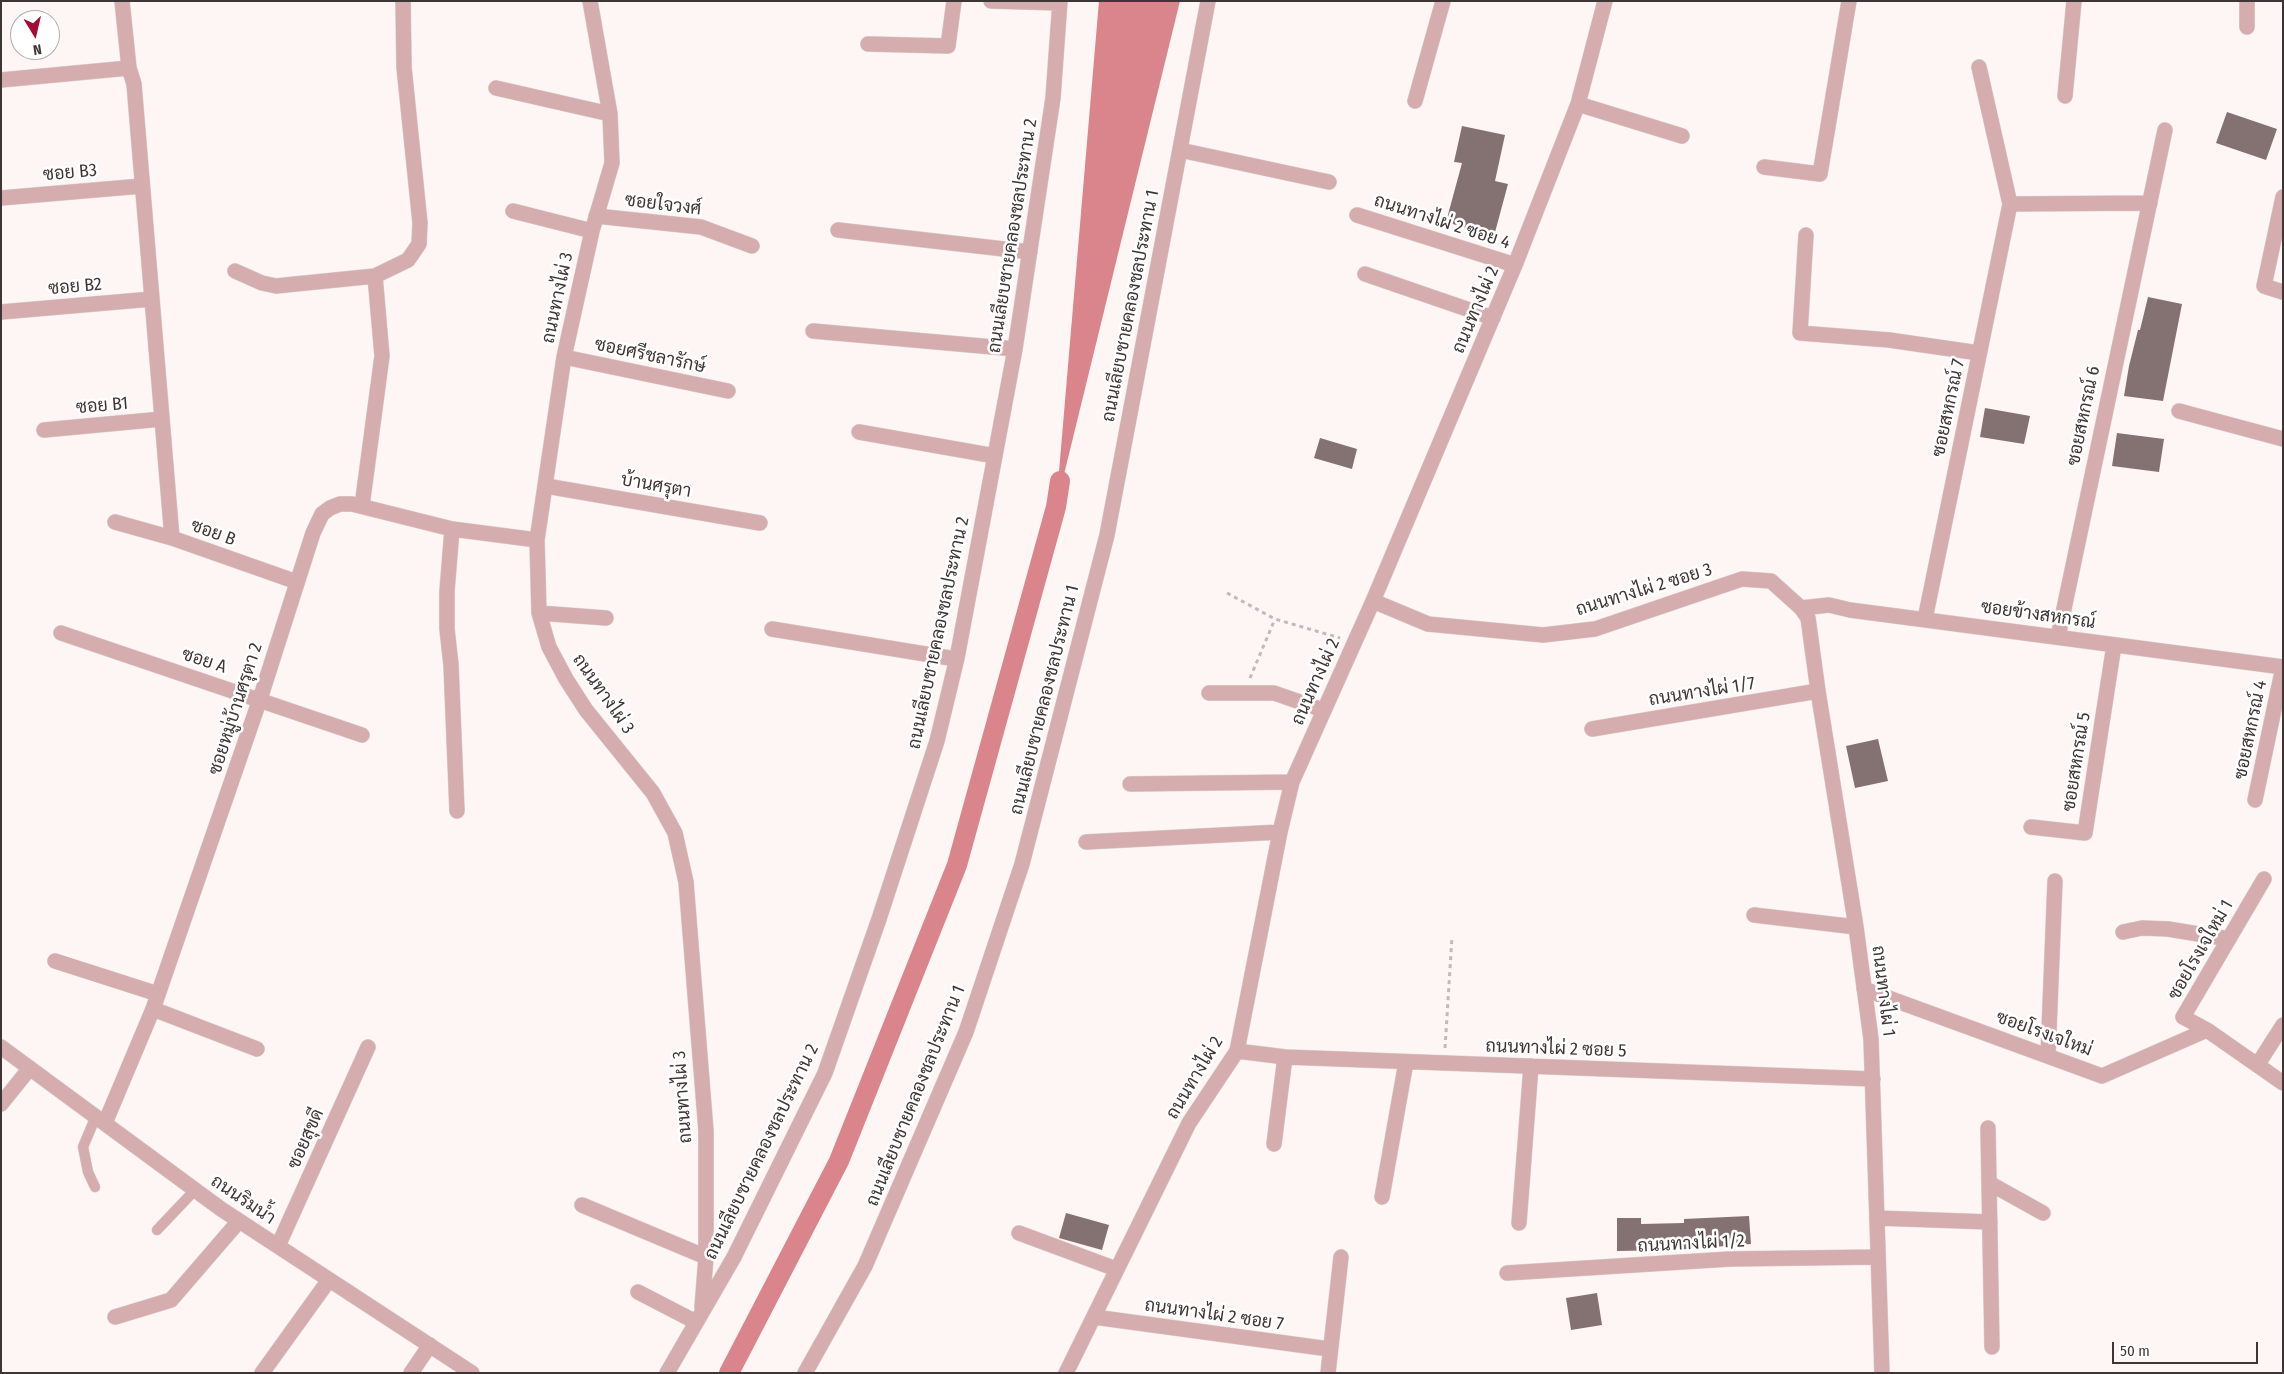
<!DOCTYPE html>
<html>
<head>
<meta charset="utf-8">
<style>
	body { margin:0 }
	#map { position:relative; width:2284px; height:1374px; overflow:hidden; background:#fef5f5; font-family:"Fira Sans Condensed",sans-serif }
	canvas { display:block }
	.frame { position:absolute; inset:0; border:2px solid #3e3636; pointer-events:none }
	.north { position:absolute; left:10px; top:10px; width:50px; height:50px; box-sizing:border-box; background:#fff; border:1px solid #b2afaf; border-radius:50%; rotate:171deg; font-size:14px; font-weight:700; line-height:20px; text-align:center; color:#3e3636 }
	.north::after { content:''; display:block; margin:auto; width:18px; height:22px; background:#a60b36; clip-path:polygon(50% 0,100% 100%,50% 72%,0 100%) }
	.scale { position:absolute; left:2112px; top:1342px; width:146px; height:22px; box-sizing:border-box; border:2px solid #3e3636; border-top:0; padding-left:6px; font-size:15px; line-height:18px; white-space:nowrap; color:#3e3636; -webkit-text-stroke:4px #fff; paint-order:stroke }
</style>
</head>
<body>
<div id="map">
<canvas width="2284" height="1374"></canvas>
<div class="frame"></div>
<div class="north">N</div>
<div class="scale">50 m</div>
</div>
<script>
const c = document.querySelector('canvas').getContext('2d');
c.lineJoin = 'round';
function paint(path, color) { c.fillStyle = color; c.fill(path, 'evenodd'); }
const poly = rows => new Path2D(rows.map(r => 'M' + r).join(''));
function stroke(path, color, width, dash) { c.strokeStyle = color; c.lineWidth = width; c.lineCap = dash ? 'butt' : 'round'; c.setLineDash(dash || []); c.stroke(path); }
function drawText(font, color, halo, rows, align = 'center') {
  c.font = font + ' "Fira Sans Condensed",Sarabun,sans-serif'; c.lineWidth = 5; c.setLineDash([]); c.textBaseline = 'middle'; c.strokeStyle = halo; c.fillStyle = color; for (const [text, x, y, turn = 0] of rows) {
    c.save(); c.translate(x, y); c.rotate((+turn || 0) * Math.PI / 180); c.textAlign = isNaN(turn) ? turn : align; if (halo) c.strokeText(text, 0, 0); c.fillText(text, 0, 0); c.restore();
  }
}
paint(poly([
	[1099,1,1180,1,1056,507]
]), '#da848b');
stroke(poly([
	[729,1373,839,1161,957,865,1056,507,1060,481]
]), '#da848b', 20);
paint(poly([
	[2227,112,2277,129,2266,160,2216,143],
	[1462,126,1505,135,1495,181,1508,184,1494,236,1446,222,1462,163,1454,162],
	[2148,297,2182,304,2163,401,2124,396,2129,366,2138,330,2140,330],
	[1985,408,2030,416,2024,444,1980,437],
	[2117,433,2164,439,2159,472,2112,466],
	[1320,438,1357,449,1352,469,1314,458],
	[1878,739,1888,781,1855,788,1846,746],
	[1066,1213,1109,1225,1102,1250,1059,1238],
	[1749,1216,1751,1244,1674,1250,1617,1251,1617,1218,1641,1218,1641,1224,1684,1223,1684,1219],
	[1597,1293,1602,1325,1571,1330,1566,1298]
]), '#847172');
const lane = poly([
	[95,1187,88,1172,83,1147,96,1116],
	[157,1230,195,1190]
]);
const street = poly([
	[122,1,129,68,134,84,172,538],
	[590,1,610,114,612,163,592,231,564,357,537,540,539,613,549,647,566,679,586,710,653,793,675,833,686,882,706,1131,706,1257,702,1307],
	[991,1,1060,3],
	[2247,1,2247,27],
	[868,44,948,46,954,1],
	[1,80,129,68],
	[496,88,610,114],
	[2065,96,2074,1],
	[1415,101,1443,1],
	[1578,104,1682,136],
	[1180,150,1329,182],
	[1764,167,1820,174,1849,1],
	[2283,197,2264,286,2283,292],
	[1,198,142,186],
	[2010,204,2150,203],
	[513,211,592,231],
	[1357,215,1515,265],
	[596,216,701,227,752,246],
	[838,230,1030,252],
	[1806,235,1800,333,1889,340,1979,353],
	[235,271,262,283,276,286,375,276,408,260,419,244,420,223,404,67,403,1],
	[1365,274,1493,318],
	[1,312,152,299],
	[813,331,1015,349],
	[564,357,728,391],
	[2179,411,2283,439],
	[44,430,162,419],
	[859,432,995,456],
	[546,486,760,523],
	[362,506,382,356,375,276],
	[115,522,172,538,297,582],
	[452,529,447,591,447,629,451,665,457,811],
	[1373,601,1428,624,1543,635,1595,629,1742,579,1771,581,1801,608],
	[539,613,606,618],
	[1925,619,2010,204,1979,67],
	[772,629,956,659],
	[61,633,362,735],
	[2058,637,2165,130],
	[1209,693,1274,693,1323,710],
	[1592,729,1818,691],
	[1130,784,1292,782],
	[2031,827,2085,833,2114,645],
	[1086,842,1280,832],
	[2264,879,2183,1017,2207,1030,2283,1083],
	[1754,915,1856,927],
	[2123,932,2142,928,2168,929,2229,939],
	[55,961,158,994],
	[1864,989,2102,1076,2207,1030],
	[153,1009,257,1049],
	[1,1047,221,1209,472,1373],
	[1237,1051,1285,1057,1873,1079],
	[2048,1055,2055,881],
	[2258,1064,2283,1025],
	[1,1104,30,1068],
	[105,1123,153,1009,260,699,313,533,322,514,330,508,340,504,352,504,452,529,537,540],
	[1988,1128,1992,1347],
	[1274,1144,1285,1057],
	[1989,1183,2043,1213],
	[1382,1197,1406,1062],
	[582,1205,706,1257],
	[1877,1218,1990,1222],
	[1519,1223,1531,1066],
	[1019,1233,1116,1269],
	[278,1246,368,1047],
	[1507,1273,1730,1259,1877,1257],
	[638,1292,696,1322],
	[115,1317,171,1300,239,1221],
	[1094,1317,1329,1349],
	[262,1373,329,1280],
	[411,1373,430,1345],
	[667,1373,734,1257,825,1073,879,919,937,741,957,658,1015,349,1053,98,1060,1],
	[805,1373,865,1266,966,1032,1022,864,1107,535,1208,1],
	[1066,1373,1189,1123,1237,1051,1280,832,1292,782,1373,601,1515,265,1578,104,1605,1],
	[1328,1373,1341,1257],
	[1882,1373,1871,1039,1856,927,1818,691,1808,618,1801,608,1829,605,1850,610,2283,667,2255,800]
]);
stroke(lane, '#dbd3d3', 11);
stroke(street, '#dbd3d3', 16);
stroke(poly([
	[1227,593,1275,619,1340,638],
	[1250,678,1275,619],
	[1445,1048,1452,937]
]), '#c2baba', 3, [4, 4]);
stroke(lane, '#d6adaf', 10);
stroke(street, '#d6adaf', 15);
drawText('18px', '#3e3636', '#fff', [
	["ซอย B3",70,173,-5],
	["ซอยใจวงศ์",663,205,7],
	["ถนนทางไผ่ 2 ซอย 4",1442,222,18],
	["ถนนเลียบชายคลองชลประทาน 2",1013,236,-81],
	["ซอย B2",75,287,-5],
	["ถนนทางไผ่ 3",558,298,-78],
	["ถนนเลียบชายคลองชลประทาน 1",1131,306,-79],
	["ถนนทางไผ่ 2",1476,310,-67],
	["ซอยศรีชลารักษ์",650,356,12],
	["ซอย B1",102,406,-5],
	["ซอยสหกรณ์ 7",1949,408,-78],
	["ซอยสหกรณ์ 6",2084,416,-78],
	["บ้านศรุตา",656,486,10],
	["ซอย B",213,533,20],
	["ถนนทางไผ่ 2 ซอย 3",1644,590,-17],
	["ซอยข้างสหกรณ์",2038,615,8],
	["ถนนเลียบชายคลองชลประทาน 2",939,633,-78],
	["ซอย A",204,661,18],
	["ถนนทางไผ่ 2",1316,682,-66],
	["ถนนทางไผ่ 1/7",1702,692,-9],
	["ถนนทางไผ่ 3",603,694,55],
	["ถนนเลียบชายคลองชลประทาน 1",1045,700,-76],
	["ซอยหมู่บ้านศรุตา 2",236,709,-72],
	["ซอยสหกรณ์ 4",2251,730,-78],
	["ซอยสหกรณ์ 5",2077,762,-81],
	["ซอยโรงเจใหม่ 1",2201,950,-60],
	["ถนนทางไผ่ 1",1883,991,83],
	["ซอยโรงเจใหม่",2044,1034,20],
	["ถนนทางไผ่ 2 ซอย 5",1556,1049,2],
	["ถนนทางไผ่ 2",1195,1078,-59],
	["ถนนเลียบชายคลองชลประทาน 1",916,1096,-68],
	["ถนนทางไผ่ 3",683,1097,-94],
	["ซอยสุขดี",306,1139,-66],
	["ถนนเลียบชายคลองชลประทาน 2",762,1152,-64],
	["ถนนริมน้ำ",243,1200,34],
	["ถนนทางไผ่ 1/2",1691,1244,-3],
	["ถนนทางไผ่ 2 ซอย 7",1214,1315,8]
]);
</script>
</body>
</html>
